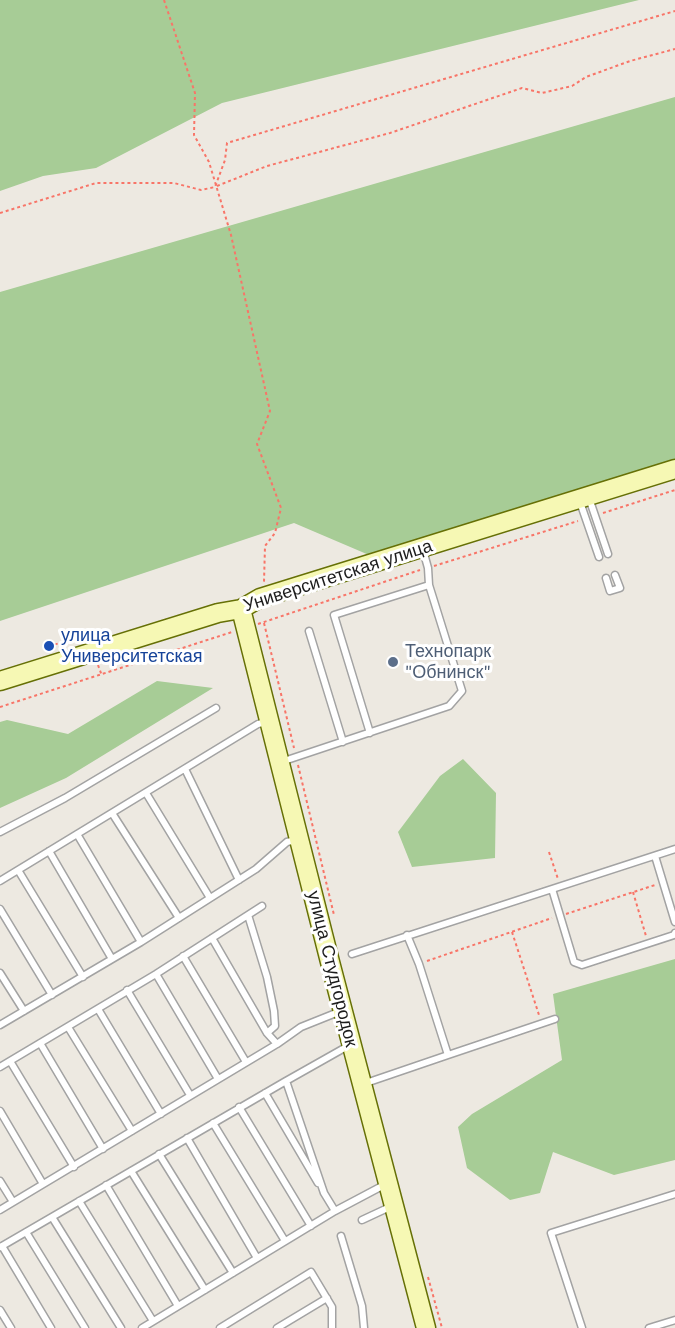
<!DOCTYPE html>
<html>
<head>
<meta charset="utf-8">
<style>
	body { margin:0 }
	canvas { display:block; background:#ede9e1 }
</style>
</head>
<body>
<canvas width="675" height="1328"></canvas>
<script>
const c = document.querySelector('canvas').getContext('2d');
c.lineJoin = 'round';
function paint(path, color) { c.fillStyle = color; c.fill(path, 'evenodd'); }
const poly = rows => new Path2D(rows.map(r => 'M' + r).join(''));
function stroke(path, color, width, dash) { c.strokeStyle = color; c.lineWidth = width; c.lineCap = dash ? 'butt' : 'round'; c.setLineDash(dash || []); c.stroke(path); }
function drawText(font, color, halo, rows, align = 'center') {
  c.font = font + ' "Work Sans",sans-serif'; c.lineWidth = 6; c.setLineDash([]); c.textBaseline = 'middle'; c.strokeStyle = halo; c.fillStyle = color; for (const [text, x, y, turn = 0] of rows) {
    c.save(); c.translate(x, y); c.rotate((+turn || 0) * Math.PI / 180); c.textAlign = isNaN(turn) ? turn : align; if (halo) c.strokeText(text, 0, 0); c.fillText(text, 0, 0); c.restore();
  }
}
paint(poly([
	[0,0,639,0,222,103,96,168,43,176,0,191],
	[675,97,675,460,369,555,294,523,0,621,0,292],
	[157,681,213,688,66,778,0,808,0,722,7,720,68,734],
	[463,759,496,793,495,858,412,867,398,832,440,776],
	[675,959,675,1160,614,1175,553,1152,540,1193,510,1200,467,1168,458,1127,472,1114,562,1060,553,994]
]), '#a7cc96');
const lane = poly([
	[589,498,608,554],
	[580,502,599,557],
	[423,550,428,568,429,585],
	[606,578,610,591,620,588,615,575],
	[309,631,343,742],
	[281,762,449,706,462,691,429,585,334,615,370,733],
	[185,769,239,880],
	[146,793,210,898],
	[112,813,179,918],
	[0,832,65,798,216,708],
	[77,834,141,942],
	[49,851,112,959],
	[655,856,675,922],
	[18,870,83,977],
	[0,881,258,724,266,722],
	[552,889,574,962,582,965,674,935,675,933],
	[0,909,52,995],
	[248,915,267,977,274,1011,275,1026,267,1033],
	[407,935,419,964,448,1055,555,1019],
	[212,938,267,1033,277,1044],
	[352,954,675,849],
	[183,956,246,1062],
	[0,973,24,1011],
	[156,974,218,1079],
	[127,990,190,1095],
	[98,1009,161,1114],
	[0,1025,141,942,256,869,287,842,296,840],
	[68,1027,132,1131],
	[40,1043,103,1149],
	[348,1046,286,1081,324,1193,335,1211,386,1184],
	[10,1061,74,1167],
	[0,1067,156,974,262,906],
	[363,1084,448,1055],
	[265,1093,318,1183],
	[239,1107,311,1226],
	[0,1111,43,1184],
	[213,1123,285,1241],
	[187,1138,257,1258],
	[159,1154,233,1273],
	[131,1171,205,1290],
	[0,1181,13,1202],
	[106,1185,178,1306],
	[79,1201,153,1321],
	[0,1210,277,1044,301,1027,341,1011],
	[52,1217,121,1328],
	[362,1220,392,1206],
	[26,1232,85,1328],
	[341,1236,362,1306,364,1328],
	[2,1246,286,1081],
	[1,1247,2,1246,51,1328],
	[0,1310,11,1328],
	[142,1328,335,1211],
	[220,1328,311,1272,332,1307,332,1328],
	[277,1328,327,1298],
	[582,1328,551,1233,675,1194],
	[649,1328,675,1320]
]);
const secondary = poly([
	[241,609,330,962,426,1328],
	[0,681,218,613,241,609,260,598,675,469]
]);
stroke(lane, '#a3a3a3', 9);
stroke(secondary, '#667006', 21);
stroke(poly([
	[164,0,195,93,194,135,209,162,231,235,270,411,257,444,281,508,275,533,265,546,264,582],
	[217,186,267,166,390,133,522,88,542,93,572,86,586,77,630,61,675,49],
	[0,213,96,183,174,183,201,190,215,187,225,160,227,143,675,11],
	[603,513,675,490],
	[434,566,578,521],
	[264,623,294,748],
	[258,624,420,570],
	[49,646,89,635,90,639],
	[98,665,102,676],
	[0,707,232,632],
	[298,765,334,915],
	[549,852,558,879],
	[633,892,646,936],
	[566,914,655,885],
	[512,932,539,1015],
	[427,961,552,918],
	[428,1277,442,1328]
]), '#f87568', 2, [3, 3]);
stroke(lane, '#fff', 6);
stroke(secondary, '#f6f8b4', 18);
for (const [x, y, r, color] of [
	[49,646,6,"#1a4fb4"],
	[393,662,6,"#5c6f8a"]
]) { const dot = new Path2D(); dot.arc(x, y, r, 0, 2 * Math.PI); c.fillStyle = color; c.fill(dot); stroke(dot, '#fff', 2); }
drawText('18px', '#1c1c1c', '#fff', [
	["Университетская улица",338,576,-18],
	["улица Студгородок",332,969,76]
]);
drawText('18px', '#164399', '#fff', [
	["улица",61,636],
	["Университетская",61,657]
], 'left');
drawText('18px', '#4e5e75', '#fff', [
	["Технопарк",405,652],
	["\"Обнинск\"",405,673]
], 'left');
</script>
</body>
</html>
